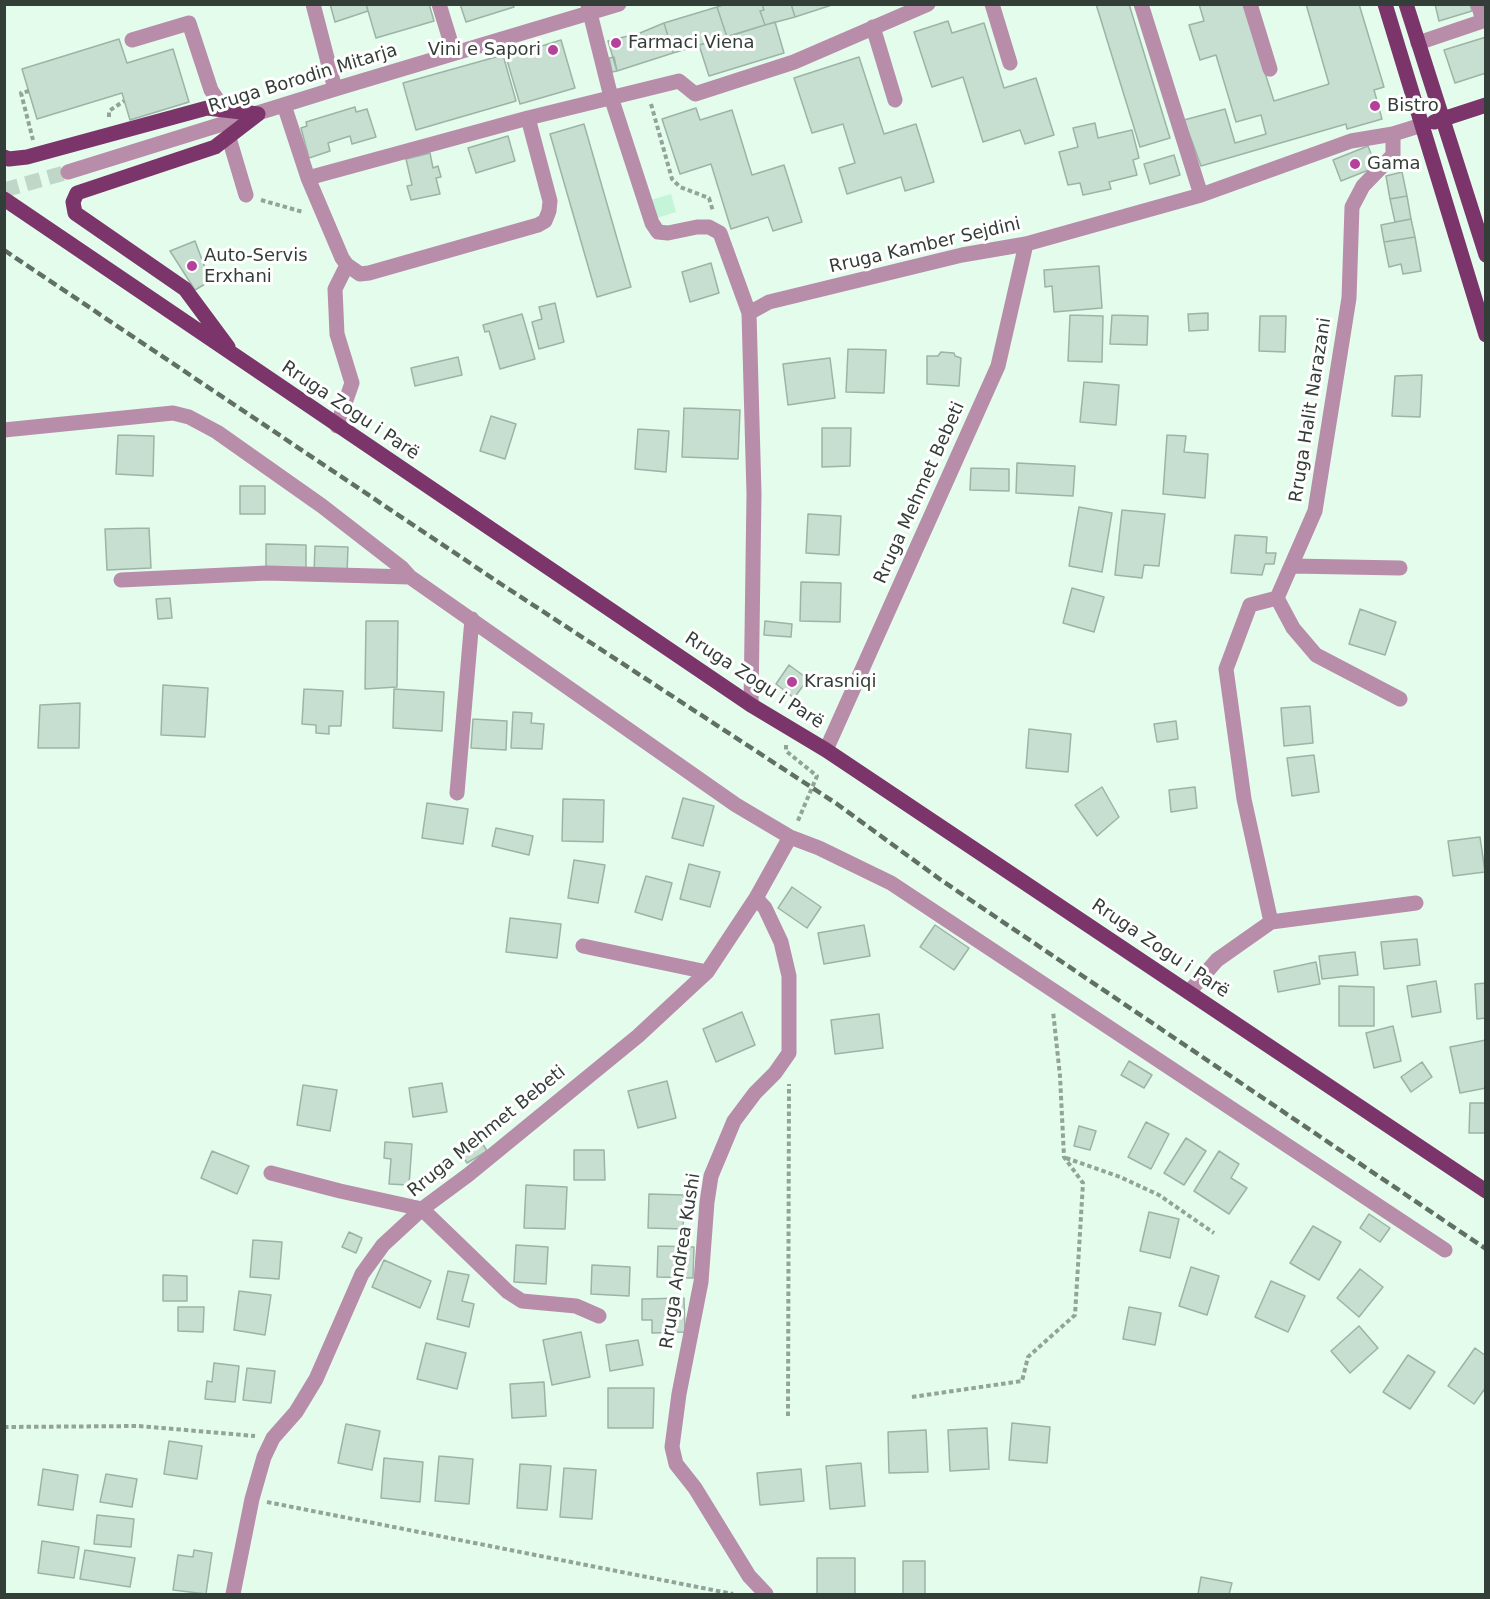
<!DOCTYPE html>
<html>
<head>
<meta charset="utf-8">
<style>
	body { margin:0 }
	#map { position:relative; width:1490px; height:1599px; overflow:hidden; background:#e3fcec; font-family:"DejaVu Sans",sans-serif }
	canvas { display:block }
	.frame { position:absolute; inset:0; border:6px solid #343e38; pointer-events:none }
</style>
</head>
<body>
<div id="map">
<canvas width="1490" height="1599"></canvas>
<div class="frame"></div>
</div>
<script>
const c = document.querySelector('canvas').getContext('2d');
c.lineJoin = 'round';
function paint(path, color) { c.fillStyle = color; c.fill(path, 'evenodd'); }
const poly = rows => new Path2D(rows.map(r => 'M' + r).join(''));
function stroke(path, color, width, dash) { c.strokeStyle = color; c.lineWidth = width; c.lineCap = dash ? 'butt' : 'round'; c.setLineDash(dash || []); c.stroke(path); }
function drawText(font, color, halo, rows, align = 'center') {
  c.font = font + ' "DejaVu Sans",sans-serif'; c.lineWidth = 6; c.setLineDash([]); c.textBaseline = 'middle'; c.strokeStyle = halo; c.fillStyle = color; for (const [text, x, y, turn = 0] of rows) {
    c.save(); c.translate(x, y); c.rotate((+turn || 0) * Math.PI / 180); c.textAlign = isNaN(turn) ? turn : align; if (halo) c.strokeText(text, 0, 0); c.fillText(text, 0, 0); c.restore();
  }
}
paint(poly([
	[671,194,676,212,657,218,651,200]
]), '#c4f5d8');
const building = poly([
	[330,4,366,4,368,11,335,22,330,4],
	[366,4,429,4,434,21,376,38,366,4],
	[460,4,513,4,514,7,466,22,460,4],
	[726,4,762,4,764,10,760,11,765,25,727,37,717,7,726,4],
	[762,4,791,4,795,17,765,25,760,11,764,10,762,4],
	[791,4,835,4,795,17,791,4],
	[1096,4,1129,4,1170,138,1140,147,1096,4],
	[1199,4,1243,4,1274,101,1329,84,1306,4,1359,4,1384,87,1374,90,1382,119,1347,129,1346,124,1201,166,1184,120,1225,109,1235,143,1266,134,1261,115,1236,122,1216,55,1200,60,1189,25,1204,21,1199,4],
	[1435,4,1470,4,1472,11,1439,21,1435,4],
	[717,7,727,37,673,53,664,23,717,7],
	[948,21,952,33,984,23,1004,88,1036,78,1054,135,1025,144,1020,130,983,142,963,77,932,87,914,32,948,21],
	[775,22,784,53,709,76,699,45,775,22],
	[664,23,673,53,617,71,608,41,640,33,664,23],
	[1486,37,1486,73,1455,83,1444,50,1486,37],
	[119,39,127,63,173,49,189,102,130,120,122,93,37,119,22,69,119,39],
	[561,40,575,88,520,104,506,57,561,40],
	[503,55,516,101,416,130,403,83,503,55],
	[614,57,617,71,612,72,609,58,614,57],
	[859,57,884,134,916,124,934,182,905,191,901,177,847,194,839,168,855,163,843,124,812,133,794,78,859,57],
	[355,107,356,112,367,109,376,137,352,144,350,136,328,143,330,151,309,158,301,128,307,126,306,122,355,107],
	[696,108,700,120,732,110,752,175,784,165,802,222,773,231,768,217,731,229,711,164,680,174,662,119,696,108],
	[1095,123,1098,138,1132,130,1139,158,1133,160,1137,175,1109,182,1111,189,1083,195,1080,183,1068,185,1059,152,1078,147,1073,128,1095,123],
	[584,124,631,287,597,297,550,134,584,124],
	[508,136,515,161,476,173,468,148,508,136],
	[1368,146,1376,167,1341,181,1333,160,1368,146],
	[430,153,433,168,438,166,441,177,436,178,440,194,411,200,407,186,412,185,406,159,430,153],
	[1174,155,1180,175,1150,184,1144,164,1174,155],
	[1402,172,1407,196,1390,199,1386,176,1402,172],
	[1407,196,1411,219,1395,222,1390,199,1407,196],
	[1411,219,1415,237,1384,242,1381,225,1411,219],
	[1415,237,1421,271,1403,274,1401,264,1389,267,1384,242,1415,237],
	[195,241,210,281,195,290,170,251,195,241],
	[711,263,719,293,690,302,682,272,711,263],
	[1099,266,1102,308,1054,312,1052,286,1045,287,1044,270,1099,266],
	[555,303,564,342,539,349,532,322,542,319,539,307,555,303],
	[1208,313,1208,330,1189,331,1188,314,1208,313],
	[522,314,535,359,500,369,489,331,485,332,483,325,522,314],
	[1070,315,1103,316,1102,362,1068,361,1070,315],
	[1112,315,1148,316,1147,345,1110,344,1112,315],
	[1260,316,1286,316,1285,352,1259,351,1260,316],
	[848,349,886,350,884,393,846,392,848,349],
	[941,352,954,353,955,356,961,358,959,386,927,384,927,356,938,356,941,352],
	[458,357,462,375,415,386,411,368,458,357],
	[830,358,835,398,788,405,783,364,830,358],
	[1422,375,1420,417,1392,416,1395,376,1422,375],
	[1084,382,1119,385,1116,425,1080,422,1084,382],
	[684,408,740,410,738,459,682,457,684,408],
	[491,416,516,424,505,459,480,451,491,416],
	[822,428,851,428,850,466,822,467,822,428],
	[638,429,669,431,666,472,635,469,638,429],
	[118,435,154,436,153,476,116,474,118,435],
	[1167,435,1186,436,1184,452,1208,454,1205,498,1163,494,1167,435],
	[1017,463,1075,466,1073,496,1016,493,1017,463],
	[971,468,1009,469,1009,491,970,490,971,468],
	[240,486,265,486,265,514,240,514,240,486],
	[1079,507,1112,513,1102,572,1069,566,1079,507],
	[1122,510,1165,514,1159,566,1144,565,1142,578,1115,575,1122,510],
	[808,514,841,516,839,555,806,553,808,514],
	[149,528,151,568,107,570,105,529,149,528],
	[1235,535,1267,537,1266,553,1276,553,1274,564,1265,564,1262,575,1231,573,1235,535],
	[266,544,306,545,306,574,266,573,266,544],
	[315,546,348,547,347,574,314,573,315,546],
	[801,582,841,583,840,622,800,621,801,582],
	[1072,588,1104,597,1094,632,1063,623,1072,588],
	[170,598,172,618,158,619,156,599,170,598],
	[1360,609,1396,622,1385,655,1349,644,1360,609],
	[366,621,398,621,397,687,365,689,366,621],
	[765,621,792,624,791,637,764,635,765,621],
	[789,665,808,679,794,698,776,684,789,665],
	[163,685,208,688,205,737,161,735,163,685],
	[304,689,343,691,341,726,329,726,329,734,316,733,316,725,302,724,304,689],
	[394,689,444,692,442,731,393,728,394,689],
	[80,703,79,748,38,748,40,705,80,703],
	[1310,706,1313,743,1284,746,1281,708,1310,706],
	[513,712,532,713,531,723,544,724,542,749,511,748,513,712],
	[473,719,507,721,506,750,471,748,473,719],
	[1176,721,1178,739,1157,742,1154,724,1176,721],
	[1029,729,1071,734,1068,772,1026,768,1029,729],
	[1314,755,1319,792,1292,796,1287,758,1314,755],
	[1102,787,1119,817,1097,836,1075,805,1102,787],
	[1195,787,1197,808,1171,812,1169,790,1195,787],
	[683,798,714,806,703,846,672,838,683,798],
	[563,799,604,800,603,842,562,841,563,799],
	[427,803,468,809,463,844,422,838,427,803],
	[496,828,533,836,529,855,492,846,496,828],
	[1480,837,1485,872,1453,876,1448,841,1480,837],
	[574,860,605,865,598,903,568,898,574,860],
	[689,864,720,872,710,907,680,899,689,864],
	[646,876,672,883,662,920,635,912,646,876],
	[792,887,821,907,807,928,778,908,792,887],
	[510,918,561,924,557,958,506,952,510,918],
	[864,925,870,956,824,964,818,933,864,925],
	[935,925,969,948,954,970,920,947,935,925],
	[1417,939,1420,965,1384,969,1381,942,1417,939],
	[1355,952,1358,975,1322,979,1319,956,1355,952],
	[1316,962,1320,984,1278,992,1274,971,1316,962],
	[1436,981,1441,1012,1412,1017,1407,986,1436,981],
	[1486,983,1486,1018,1477,1019,1475,984,1486,983],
	[1339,986,1374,987,1374,1026,1339,1026,1339,986],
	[742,1012,755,1045,716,1062,703,1029,742,1012],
	[879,1014,883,1048,835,1054,831,1020,879,1014],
	[1393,1026,1401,1061,1374,1068,1366,1033,1393,1026],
	[1486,1040,1486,1088,1460,1093,1450,1047,1486,1040],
	[1129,1061,1152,1075,1144,1088,1121,1075,1129,1061],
	[1422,1062,1432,1077,1411,1092,1401,1077,1422,1062],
	[667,1081,676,1118,638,1128,628,1091,667,1081],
	[442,1083,447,1112,413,1117,409,1088,442,1083],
	[303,1085,337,1090,330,1131,297,1125,303,1085],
	[1470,1103,1486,1103,1486,1133,1469,1133,1470,1103],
	[1146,1122,1169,1134,1151,1169,1128,1157,1146,1122],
	[1079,1126,1096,1131,1090,1150,1074,1146,1079,1126],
	[478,1136,487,1151,467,1163,458,1148,478,1136],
	[1186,1138,1206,1151,1184,1185,1164,1173,1186,1138],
	[385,1142,412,1144,409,1185,389,1184,391,1159,384,1158,385,1142],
	[574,1150,604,1150,605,1180,574,1180,574,1150],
	[212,1151,249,1166,237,1194,201,1178,212,1151],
	[1219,1151,1239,1164,1231,1178,1247,1188,1229,1214,1194,1191,1219,1151],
	[526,1185,567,1187,565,1229,524,1228,526,1185],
	[649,1194,684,1195,683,1229,648,1228,649,1194],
	[1149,1212,1179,1219,1170,1258,1140,1251,1149,1212],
	[1369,1214,1390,1228,1380,1242,1360,1228,1369,1214],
	[1313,1226,1341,1242,1319,1280,1290,1263,1313,1226],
	[349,1232,362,1238,356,1253,342,1247,349,1232],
	[253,1240,282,1242,279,1279,250,1277,253,1240],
	[516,1245,548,1247,546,1284,514,1282,516,1245],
	[658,1246,694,1247,693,1278,657,1277,658,1246],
	[384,1260,431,1281,420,1308,372,1287,384,1260],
	[592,1265,630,1267,629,1296,591,1294,592,1265],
	[1191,1267,1219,1276,1207,1315,1179,1306,1191,1267],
	[1360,1269,1383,1287,1359,1317,1337,1298,1360,1269],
	[448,1271,469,1275,462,1301,474,1304,469,1327,437,1319,448,1271],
	[163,1275,187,1276,187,1301,163,1301,163,1275],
	[1271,1281,1305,1296,1288,1332,1255,1317,1271,1281],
	[239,1291,271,1295,265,1335,234,1330,239,1291],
	[684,1298,685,1332,652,1333,652,1320,642,1320,642,1299,684,1298],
	[178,1307,204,1307,203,1332,178,1331,178,1307],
	[1129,1307,1161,1313,1155,1345,1123,1339,1129,1307],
	[1359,1326,1378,1348,1350,1373,1331,1351,1359,1326],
	[581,1332,590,1377,552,1385,543,1340,581,1332],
	[638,1340,643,1365,610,1371,606,1345,638,1340],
	[426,1343,466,1353,457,1389,417,1379,426,1343],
	[1475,1348,1486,1356,1486,1387,1474,1404,1448,1386,1475,1348],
	[1408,1355,1435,1372,1410,1409,1383,1392,1408,1355],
	[214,1363,239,1366,235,1402,205,1399,207,1381,212,1382,214,1363],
	[247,1368,275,1371,271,1403,243,1400,247,1368],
	[544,1382,546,1416,512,1418,510,1384,544,1382],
	[608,1388,654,1388,653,1428,608,1428,608,1388],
	[1012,1423,1050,1427,1047,1463,1009,1460,1012,1423],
	[346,1424,380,1431,372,1470,338,1463,346,1424],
	[987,1428,989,1469,950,1471,948,1430,987,1428],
	[926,1430,928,1472,889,1473,888,1432,926,1430],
	[169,1441,202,1446,197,1479,164,1474,169,1441],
	[439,1456,473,1459,469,1504,435,1501,439,1456],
	[384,1458,423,1462,420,1502,381,1498,384,1458],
	[861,1463,865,1506,830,1509,826,1466,861,1463],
	[520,1464,551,1466,547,1510,517,1508,520,1464],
	[564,1468,596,1470,592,1519,560,1517,564,1468],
	[43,1469,78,1475,73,1510,38,1505,43,1469],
	[801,1469,804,1501,760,1505,757,1473,801,1469],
	[106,1474,137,1479,132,1507,100,1502,106,1474],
	[97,1515,134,1519,131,1547,94,1544,97,1515],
	[42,1541,79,1547,74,1578,38,1573,42,1541],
	[85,1550,135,1558,130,1587,80,1579,85,1550],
	[194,1550,212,1553,206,1594,173,1590,178,1555,193,1557,194,1550],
	[817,1558,855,1558,855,1594,817,1594,817,1558],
	[903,1561,925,1561,925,1594,903,1594,903,1561],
	[1201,1577,1232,1583,1229,1594,1198,1594,1201,1577]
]);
paint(building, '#c6dfd0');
stroke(building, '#9cb4a5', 1.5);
stroke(poly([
	[4,190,68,172]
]), '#c0d6c8', 15, [15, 8]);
stroke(poly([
	[29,91,21,93,33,140],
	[651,104,672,179,680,187,709,198,713,211],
	[109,117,109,111,124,101],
	[261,200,303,212],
	[786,745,786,751,817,776,797,823],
	[1066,1158,1120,1177,1159,1195,1214,1233],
	[912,1397,1022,1381,1028,1357,1075,1315,1083,1183,1064,1157,1060,1076,1053,1011],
	[788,1416,789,1084],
	[4,1427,139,1426,255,1436],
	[267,1502,733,1594]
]), '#92a499', 4, [4.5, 3]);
stroke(poly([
	[313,4,335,89],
	[439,4,454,53],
	[992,4,1010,63],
	[1141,4,1201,195],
	[1250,4,1270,69],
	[1478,4,1483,21],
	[588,5,611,97,652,223,658,232,668,233,697,227,709,227,720,233,749,313],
	[873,27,895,100],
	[132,40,189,23,211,90,224,110],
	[1418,43,1486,20],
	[284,105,308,178,342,258,347,265,360,274,369,273,538,225,545,221,549,211,550,201,528,118],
	[229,138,246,195],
	[68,172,335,89,619,4],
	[308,178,528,118,679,81,695,94,794,62,928,4],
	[337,426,352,383,337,334,335,289,347,265],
	[4,430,173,413,189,417,217,432,322,506,402,568,410,577,736,805,790,837,819,848,891,883,1445,1250],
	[1292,566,1400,568],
	[121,580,267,573,410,577],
	[1277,598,1293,628,1316,655,1400,699],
	[751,705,754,494,749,313,769,302,962,255,1026,244,1201,195,1351,141,1393,134,1422,125],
	[826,750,998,366,1026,244],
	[457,793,472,619],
	[756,898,765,908,781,942,789,976,789,1053,775,1073,755,1093,734,1121,711,1176,707,1202,701,1282,679,1394,672,1447,676,1464,695,1488,749,1576,766,1594],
	[1271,922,1416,903],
	[583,946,707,972],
	[1189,992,1217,960,1271,922,1244,799,1226,669,1250,605,1277,598,1315,511,1349,298,1352,207,1363,186,1393,155,1393,134],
	[271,1173,340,1191,422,1209,508,1292,522,1301,576,1306,599,1316],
	[233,1594,252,1499,264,1457,273,1438,296,1412,316,1379,362,1274,383,1245,422,1209,468,1175,638,1036,707,972,756,898,790,837]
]), '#b78daa', 15);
stroke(poly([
	[1385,4,1486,335],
	[1406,4,1486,255],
	[1434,122,1486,105],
	[4,157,9,159,27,157,207,108,258,114],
	[4,199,751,705,826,750,1486,1191],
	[228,347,185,289,75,213,73,202,77,193,215,147,258,114]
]), '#7c356b', 15);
stroke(poly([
	[4,250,501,584,837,804,941,880,1486,1249]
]), '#616f67', 4.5, [9, 4.5]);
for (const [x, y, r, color] of [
	[616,43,6,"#b5419a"],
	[553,50,6,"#b5419a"],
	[1375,106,6,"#b5419a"],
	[1355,164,6,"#b5419a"],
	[192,266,6,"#b5419a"],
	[792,682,6,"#b5419a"]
]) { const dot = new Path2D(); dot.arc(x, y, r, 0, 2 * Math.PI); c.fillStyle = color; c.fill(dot); stroke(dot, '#fff', 2); }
drawText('18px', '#343e38', '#fff', [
	["Farmaci Viena",628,43],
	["Vini e Sapori",541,50,"right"],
	["Bistro",1387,106],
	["Gama",1367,164],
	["Auto-Servis",204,256],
	["Erxhani",204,277],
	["Krasniqi",804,682]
], 'left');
drawText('18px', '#343e38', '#fff', [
	["Rruga Borodin Mitarja",303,79,-17],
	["Rruga Kamber Sejdini",925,246,-13],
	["Rruga Halit Narazani",1311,410,-81],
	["Rruga Zogu i Parë",350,411,34],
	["Rruga Mehmet Bebeti",920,493,-66],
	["Rruga Zogu i Parë",754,681,33],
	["Rruga Zogu i Parë",1160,949,34],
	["Rruga Mehmet Bebeti",487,1132,-39],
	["Rruga Andrea Kushi",681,1261,-81]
]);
</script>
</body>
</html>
